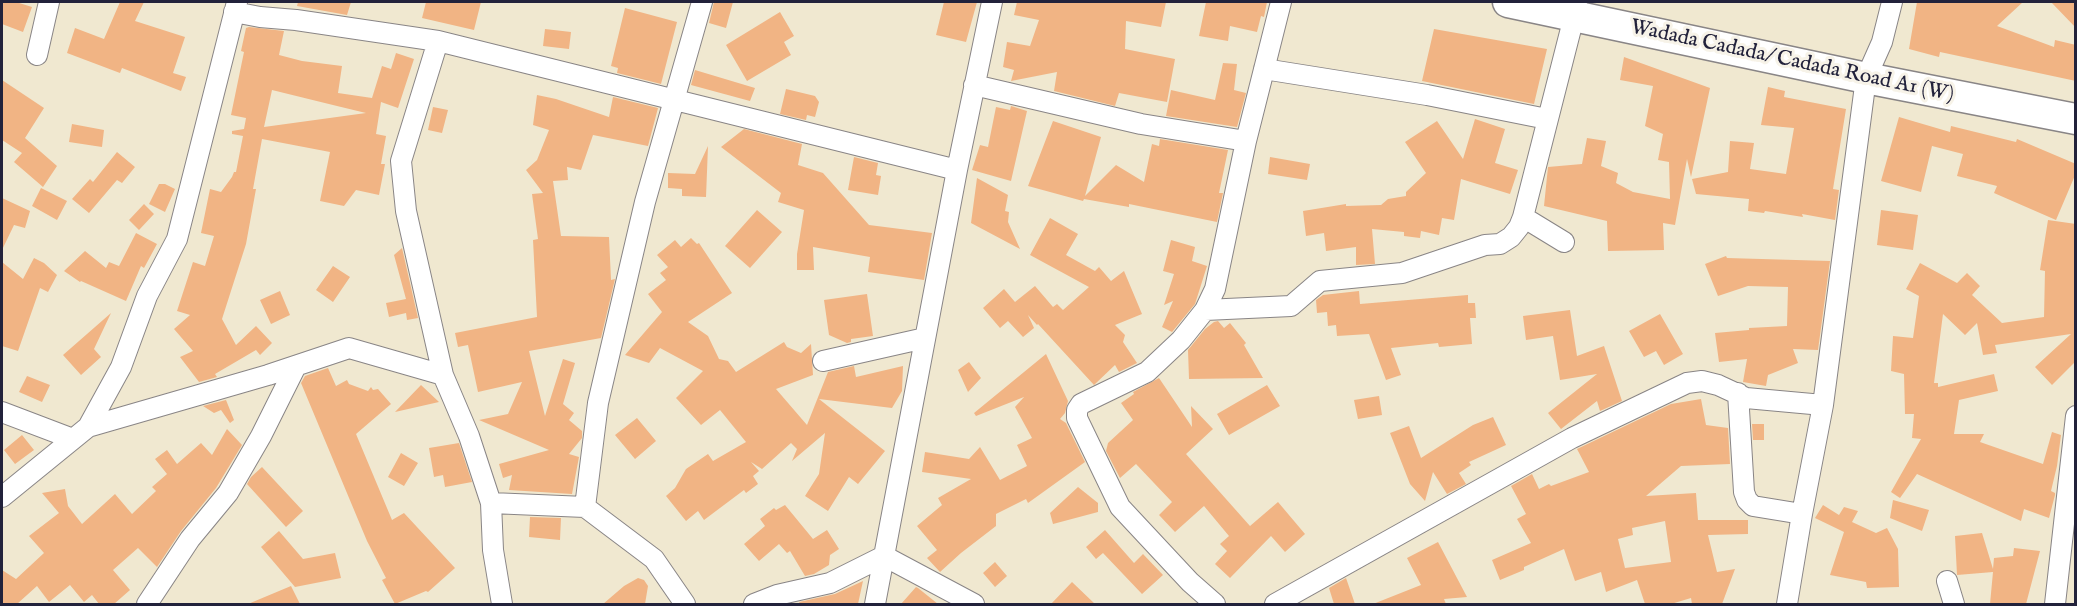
<!DOCTYPE html>
<html>
<head>
<meta charset="utf-8">
<style>
	body { margin:0 }
	#map { position:relative; width:2077px; height:606px; overflow:hidden; background:#f0e8d0; font-family:"IM FELL English",serif }
	canvas { display:block }
	.frame { position:absolute; inset:0; border:3px solid #22223b; pointer-events:none }
</style>
</head>
<body>
<div id="map">
<canvas width="2077" height="606"></canvas>
<div class="frame"></div>
</div>
<script>
const c = document.querySelector('canvas').getContext('2d');
c.lineJoin = 'round';
function paint(path, color) { c.fillStyle = color; c.fill(path, 'evenodd'); }
const poly = rows => new Path2D(rows.map(r => 'M' + r).join(''));
function stroke(path, color, width, dash) { c.strokeStyle = color; c.lineWidth = width; c.lineCap = dash ? 'butt' : 'round'; c.setLineDash(dash || []); c.stroke(path); }
function drawText(font, color, halo, rows, align = 'center') {
  c.font = font + ' "IM FELL English",serif'; c.lineWidth = 6; c.setLineDash([]); c.textBaseline = 'middle'; c.strokeStyle = halo; c.fillStyle = color; for (const [text, x, y, turn = 0] of rows) {
    c.save(); c.translate(x, y); c.rotate((+turn || 0) * Math.PI / 180); c.textAlign = isNaN(turn) ? turn : align; if (halo) c.strokeText(text, 0, 0); c.fillText(text, 0, 0); c.restore();
  }
}
paint(poly([
	[2,2,16,2,32,7,23,32,2,24],
	[120,2,144,2,135,21,185,37,173,73,186,77,181,91,122,68,120,73,67,53,75,28,104,39],
	[298,2,351,2,347,15,297,6],
	[426,2,481,2,474,30,422,18],
	[714,2,733,2,726,28,709,23],
	[944,2,977,2,966,42,936,35],
	[1017,2,1166,2,1161,27,1126,21,1125,49,1175,59,1167,102,1119,93,1115,106,1054,91,1057,72,1011,81,1014,70,1003,67,1007,42,1030,46,1039,20,1014,15],
	[1206,2,1267,2,1264,17,1261,16,1257,32,1230,26,1228,41,1199,36],
	[1917,2,2023,2,1997,26,2054,47,2055,40,2076,45,2076,81,1940,52,1939,57,1909,49],
	[2051,2,2076,2,2076,28],
	[625,8,677,22,661,84,617,73,618,68,611,66],
	[780,12,794,36,784,42,791,55,747,81,726,45],
	[249,27,284,31,279,55,302,61,342,66,338,93,372,98,382,66,391,69,396,53,414,59,398,108,381,102,376,134,386,136,381,164,385,164,379,195,356,190,344,206,320,201,330,152,262,139,253,189,256,189,246,244,222,319,236,345,256,326,272,343,260,355,256,350,215,374,217,377,199,382,180,357,193,351,174,329,190,315,177,311,193,262,205,266,214,236,201,233,210,189,221,192,232,177,234,172,236,172,243,136,232,134,232,131,244,129,246,118,231,115,244,52,241,51,246,28],
	[272,90,337,106,366,113,264,127],
	[545,29,571,32,569,49,543,46],
	[1434,29,1547,49,1534,104,1422,81],
	[1624,57,1710,88,1691,177,1687,159,1675,225,1663,223,1664,250,1608,251,1607,221,1544,206,1548,167,1582,164,1587,138,1606,141,1601,166,1618,173,1616,183,1633,192,1670,199,1669,162,1658,160,1663,134,1645,126,1653,86,1620,80],
	[1223,63,1237,64,1234,90,1246,93,1237,127,1166,116,1171,90,1215,100],
	[695,70,755,88,750,101,691,85],
	[2,80,44,108,25,138,57,166,43,187,14,162,22,153,2,140],
	[1768,87,1785,91,1784,97,1846,109,1833,189,1839,190,1835,220,1802,214,1803,217,1765,211,1764,213,1748,211,1749,199,1696,194,1692,179,1728,172,1730,141,1754,143,1750,169,1786,174,1794,128,1761,125],
	[786,89,815,96,819,102,815,117,807,115,806,120,780,114],
	[537,95,556,99,609,117,613,97,658,108,648,146,593,135,581,170,567,167,568,180,553,181,561,236,609,237,611,280,615,279,601,338,529,351,545,416,563,359,575,363,563,404,574,413,569,420,582,431,582,438,569,454,579,457,572,494,509,490,512,475,503,478,499,464,549,450,479,420,508,414,522,382,478,392,468,345,458,347,455,333,537,317,533,240,538,239,532,194,543,193,526,170,537,160,549,130,533,125],
	[1011,106,1027,111,1011,181,972,170,980,145,988,147,996,107,1010,110],
	[433,107,448,110,442,133,428,130],
	[1899,117,1950,132,1951,126,2016,142,2017,139,2076,164,2076,173,2056,220,1994,193,1997,186,1957,176,1963,154,1932,146,1921,192,1881,181],
	[1475,119,1505,129,1495,163,1518,170,1510,194,1461,179,1454,220,1442,218,1439,235,1421,231,1420,238,1404,236,1404,232,1372,229,1375,264,1356,265,1356,247,1326,251,1324,233,1306,236,1303,211,1346,204,1346,206,1381,205,1388,199,1406,196,1406,192,1426,173,1405,142,1437,121,1463,159],
	[1053,121,1101,137,1085,196,1116,165,1144,182,1152,144,1159,146,1160,139,1228,150,1219,193,1223,193,1217,222,1129,204,1129,207,1084,199,1083,201,1028,186],
	[72,124,104,130,102,147,69,142],
	[744,129,802,144,798,165,823,173,869,225,932,233,924,280,868,272,870,257,813,247,814,270,797,270,797,254,804,210,778,202,781,193,721,147],
	[708,146,706,197,682,196,682,189,668,188,668,173,695,174],
	[117,152,135,167,122,183,117,180,89,213,72,199,90,179,93,182],
	[854,157,878,163,876,175,881,176,878,195,848,190],
	[1270,157,1310,164,1307,180,1268,174],
	[977,178,1008,195,1005,211,1009,212,1008,222,1020,249,971,223],
	[159,184,165,184,175,189,165,212,149,204],
	[41,188,67,201,57,220,32,206],
	[2,198,30,211,25,228,14,225,2,250],
	[144,204,154,214,139,230,129,220],
	[757,210,782,232,750,268,725,246],
	[1881,210,1918,215,1913,250,1877,245],
	[1050,218,1078,234,1066,255,1095,271,1099,267,1111,281,1124,271,1142,314,1115,325,1125,335,1123,342,1137,363,1119,372,1115,365,1094,385,1038,324,1037,325,1028,315,1034,328,1023,337,1008,321,1000,328,983,308,1004,289,1015,302,1035,286,1053,307,1057,304,1063,310,1089,287,1030,255],
	[2048,220,2076,224,2076,361,2052,385,2035,367,2071,334,1995,345,1997,353,1983,355,1977,323,1965,335,1943,314,1934,383,1938,383,1938,387,1994,374,1998,391,1959,400,1954,434,1984,434,1980,442,2043,464,2052,432,2061,435,2057,466,2051,491,2055,493,2055,495,2049,518,2024,509,2021,521,1917,474,1900,498,1891,492,1921,439,1912,438,1914,414,1905,414,1904,374,1891,371,1893,336,1913,338,1919,296,1906,289,1920,263,1957,283,1967,273,1980,286,1972,295,2002,323,2044,317,2045,271,2040,270],
	[136,233,157,244,144,268,141,266,126,301,81,281,80,282,64,271,85,251,106,268,109,262,119,266],
	[691,238,697,244,699,243,732,293,688,322,708,336,719,359,728,361,736,372,784,342,787,347,801,353,811,344,813,375,776,389,807,425,828,372,854,366,856,377,903,366,902,391,892,408,819,399,885,451,858,484,849,477,828,511,805,496,819,474,825,433,792,461,797,449,791,443,762,469,751,462,759,471,753,476,758,484,746,493,744,490,704,520,698,511,686,521,666,496,675,488,686,469,708,454,713,461,746,442,720,410,701,425,676,398,703,371,660,348,649,363,625,355,662,312,648,294,666,280,660,273,668,267,657,255,675,240,681,247],
	[1171,240,1195,247,1192,261,1207,266,1195,304,1172,332,1162,327,1173,301,1164,305,1174,274,1163,271],
	[402,248,418,318,407,320,406,313,389,317,386,303,406,299,394,255],
	[1726,256,1727,258,1830,261,1818,350,1793,349,1798,363,1768,375,1766,386,1743,382,1747,359,1719,362,1715,333,1749,330,1749,328,1787,326,1788,287,1748,286,1718,296,1705,264],
	[34,258,44,263,57,275,48,292,40,288,18,351,2,346,2,262,23,279],
	[333,266,350,277,333,302,316,290],
	[280,291,290,315,271,324,260,300],
	[1359,291,1360,304,1468,295,1468,303,1475,303,1476,318,1470,318,1472,344,1439,347,1438,343,1391,348,1401,375,1386,380,1369,334,1337,336,1336,325,1328,326,1327,312,1317,313,1316,300,1323,295],
	[867,294,873,336,851,339,851,342,847,343,829,335,824,300],
	[1570,310,1577,356,1604,346,1622,401,1600,411,1597,401,1561,429,1548,413,1597,374,1560,380,1553,336,1526,340,1523,316],
	[111,313,94,349,101,357,81,375,63,355],
	[1660,314,1683,354,1664,365,1656,351,1644,357,1629,331],
	[1218,321,1224,328,1230,323,1246,343,1244,345,1263,378,1189,379,1188,350,1205,329,1214,322],
	[1046,354,1068,401,1065,413,1060,419,1066,423,1085,462,1028,503,1026,499,996,514,996,526,961,553,940,572,927,558,937,550,917,526,942,505,938,498,971,479,922,472,925,452,969,459,980,447,1000,480,1027,466,1017,445,1032,438,1015,407,1024,397,976,416,974,413],
	[969,362,981,378,968,392,958,370],
	[328,368,336,386,347,380,349,384,368,391,371,387,373,390,378,389,391,404,356,434,392,520,404,513,455,568,428,592,426,591,395,604,382,580,386,578,367,541,301,383,305,376],
	[27,376,50,385,42,402,19,392],
	[1159,378,1192,427,1191,406,1213,429,1186,454,1250,526,1278,502,1305,534,1285,552,1271,536,1230,578,1215,564,1227,551,1220,544,1229,536,1204,506,1175,532,1159,515,1172,502,1136,464,1120,478,1106,451,1108,443,1133,420,1121,403,1134,394,1133,392],
	[421,385,439,402,395,412],
	[1267,385,1280,406,1229,435,1217,414],
	[1379,396,1382,415,1358,419,1354,400],
	[1701,399,1706,425,1728,428,1730,464,1681,466,1646,496,1696,493,1698,520,1748,520,1748,534,1708,535,1717,572,1735,569,1722,604,1692,604,1691,598,1671,604,1645,604,1637,580,1606,592,1601,572,1575,581,1564,549,1524,567,1524,570,1500,580,1492,560,1531,543,1517,519,1526,514,1511,486,1532,474,1539,489,1549,484,1551,486,1589,472,1577,449,1671,404],
	[1665,521,1671,562,1625,568,1618,539,1633,535,1632,528],
	[226,400,234,420,230,423,221,410,214,413,203,406],
	[1493,417,1506,445,1469,462,1471,465,1459,473,1466,484,1447,494,1433,472,1425,501,1410,484,1390,433,1409,426,1421,458,1473,425],
	[637,418,656,441,635,459,615,435],
	[1752,424,1764,424,1764,440,1753,440],
	[227,429,242,445,216,488,181,531,157,567,138,548,113,570,130,590,114,604,99,604,92,595,84,602,70,585,49,602,37,586,17,604,2,604,2,570,16,579,44,553,29,536,59,513,42,493,65,489,68,506,82,524,115,494,132,514,156,491,152,487,167,474,155,459,167,450,177,464,201,443,212,455],
	[22,435,34,450,15,464,4,450],
	[459,443,472,482,445,487,443,475,434,477,429,448],
	[401,453,418,463,404,486,388,477],
	[262,467,303,511,286,527,247,484,251,477],
	[1078,487,1098,503,1098,512,1053,524,1050,513],
	[1893,500,1929,510,1922,531,1890,518],
	[785,505,813,539,827,530,839,549,830,555,829,565,814,574,805,576,790,551,787,553,779,544,759,561,744,544,765,526,760,519,774,508,776,510],
	[1823,505,1839,515,1844,507,1858,511,1852,522,1876,533,1887,528,1898,549,1899,587,1867,588,1866,582,1830,575,1844,532,1815,518],
	[530,517,561,518,560,540,529,537],
	[1105,530,1134,563,1143,554,1163,575,1142,594,1103,553,1096,559,1086,547],
	[279,531,303,559,335,553,341,578,295,587,261,547],
	[1982,533,1993,569,1994,558,2013,556,2014,548,2040,551,2026,604,1990,604,1993,572,1957,575,1955,536],
	[1438,542,1467,597,1444,599,1446,604,1373,604,1421,585,1407,558],
	[995,562,1007,576,995,587,983,573],
	[638,578,644,580,648,586,645,604,603,604,624,586],
	[1346,578,1355,604,1334,604,1329,588],
	[863,581,858,604,800,604,799,602,835,594],
	[1072,582,1095,604,1051,604],
	[291,586,300,604,248,604],
	[916,587,918,588,938,604,901,604]
]), '#f1b484');
const street = poly([
	[234,12,260,17,296,20,438,41,957,170],
	[438,41,401,161,406,211,443,375,469,436,491,503,493,550,502,604],
	[37,55,49,2],
	[1264,69,1427,95,1547,119],
	[974,85,1141,124,1246,141],
	[1564,242,1523,217,1577,5],
	[1205,310,1291,306,1320,281,1402,273,1485,245,1500,244,1511,237,1519,227,1523,217],
	[823,361,925,338],
	[1738,393,1744,492,1747,500,1753,506,1802,514],
	[2,412,73,439],
	[88,427,121,367,147,296,177,239,237,2],
	[2,497,88,427,268,375,349,348,443,375],
	[491,503,585,507,654,559,685,604],
	[585,507,598,403,645,202,702,2],
	[1947,581,1954,604],
	[147,604,190,539,228,493,261,436,296,366],
	[754,604,777,595,830,583,884,556,974,604],
	[875,604,957,170,992,2],
	[1215,604,1190,582,1120,507,1077,418,1077,410,1081,404,1147,372,1181,340,1205,310,1215,289,1246,141,1281,2],
	[1275,604,1572,438,1687,383,1702,381,1718,385,1746,398,1823,405],
	[1787,604,1802,514,1823,405,1866,78,1882,42,1892,2],
	[2055,604,2076,416]
]);
const primary = poly([
	[1508,2,1866,78,2076,119]
]);
stroke(street, '#898586', 22);
stroke(primary, '#898586', 33);
stroke(street, '#fff', 20);
stroke(primary, '#fff', 30);
drawText('21px', '#22223b', '#f7f3e8', [
	["Wadada Cadada/ Cadada Road A1 (W)",1792,62,12]
]);
</script>
</body>
</html>
